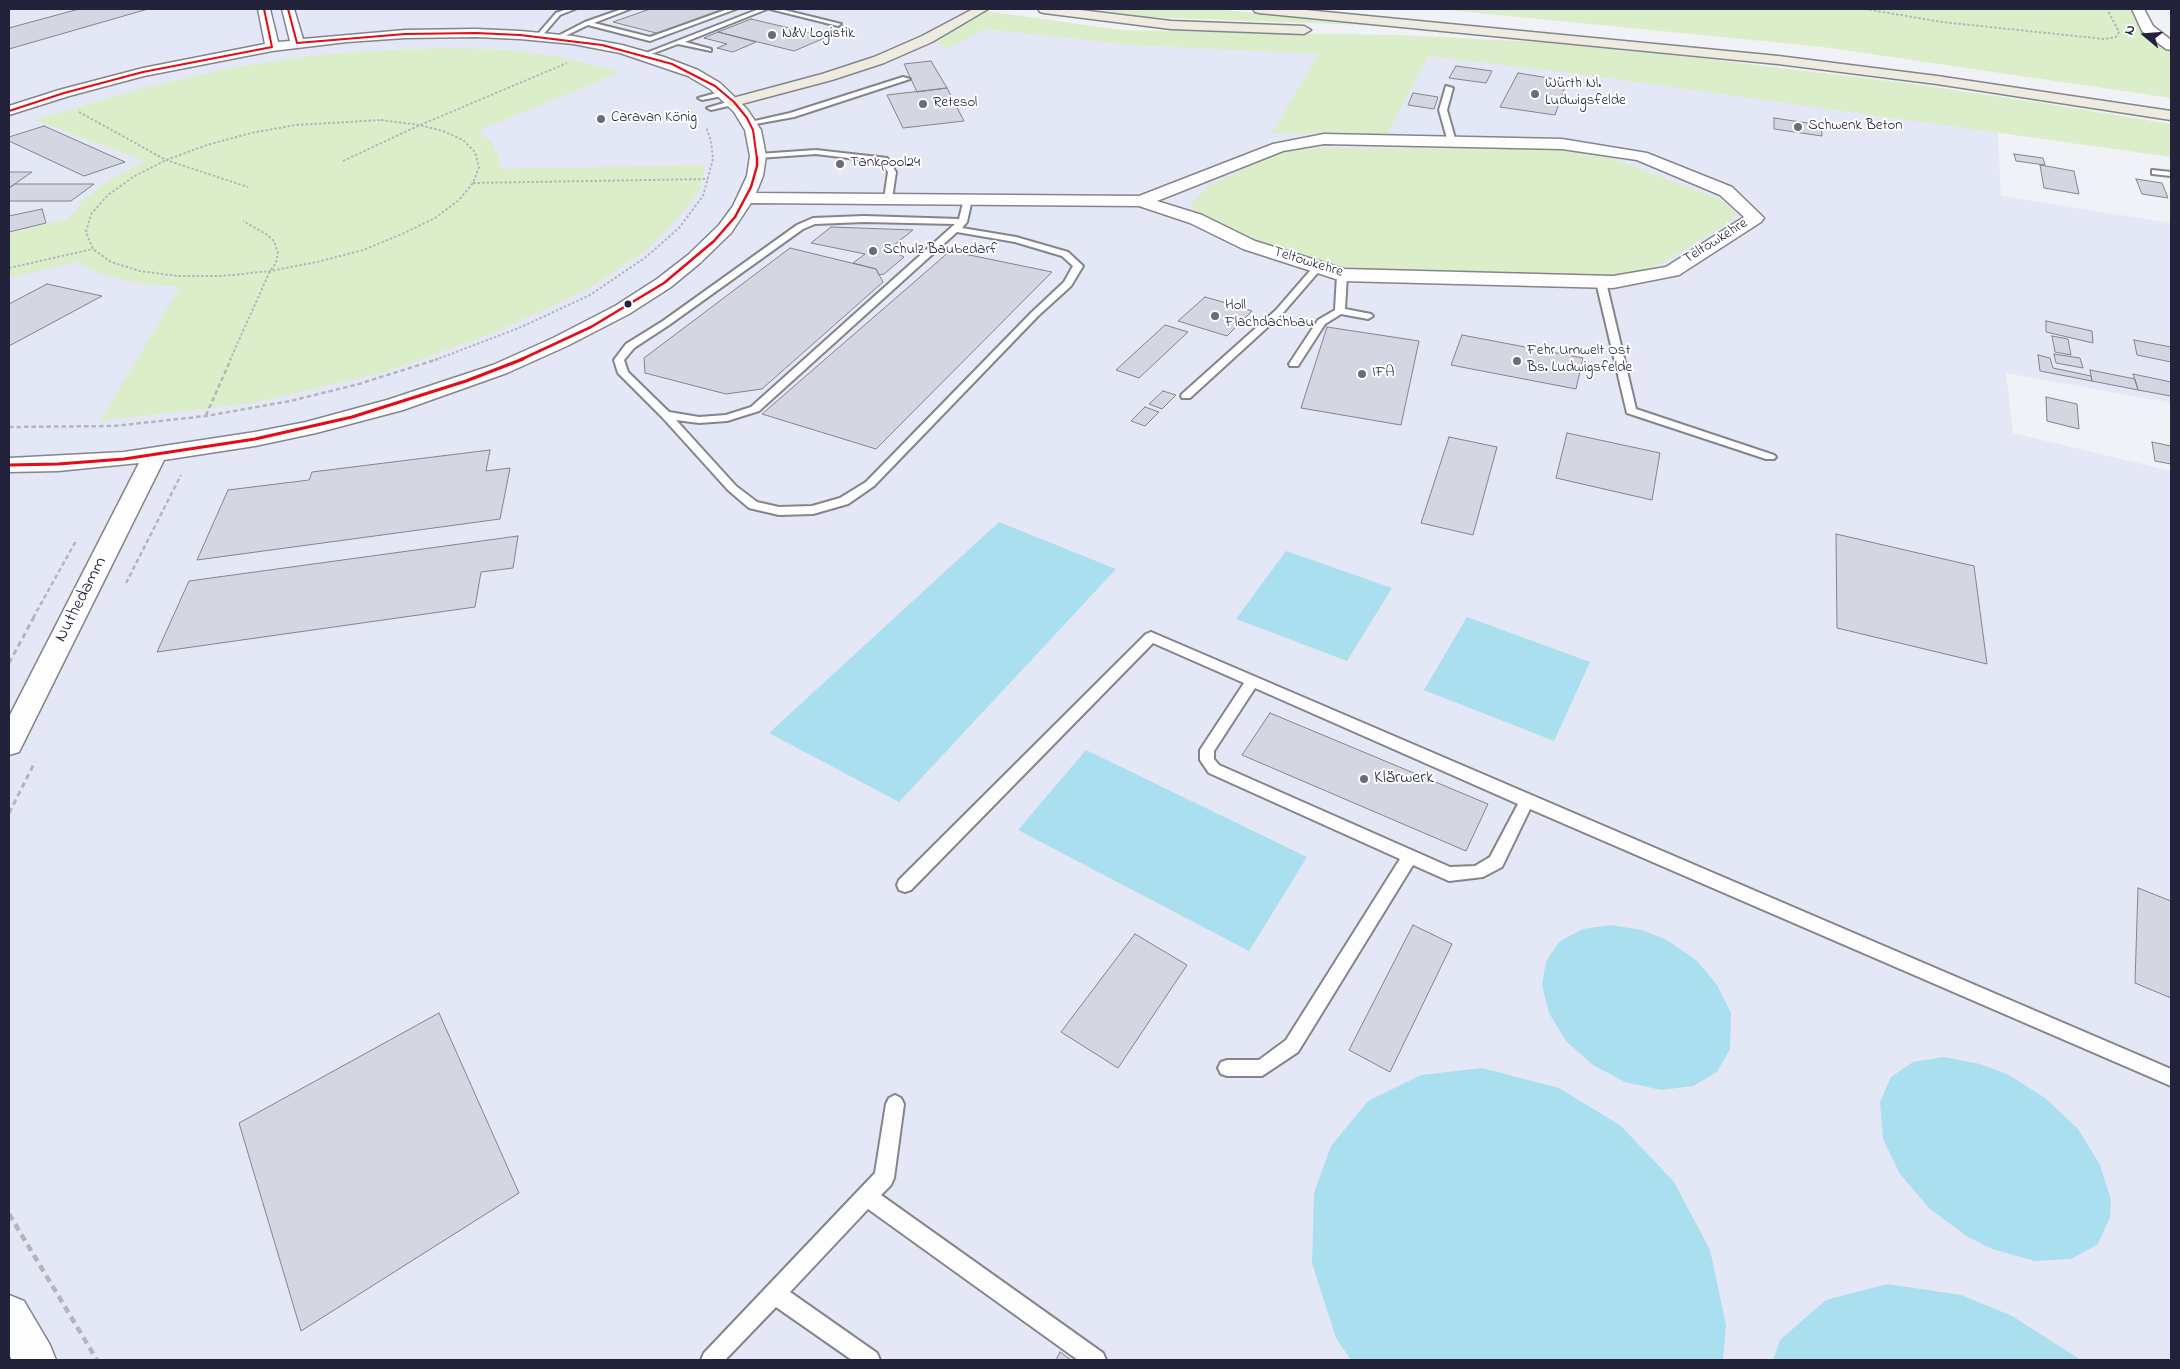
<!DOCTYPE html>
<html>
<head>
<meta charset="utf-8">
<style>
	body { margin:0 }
	#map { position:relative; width:2180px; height:1369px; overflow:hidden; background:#f1f2f7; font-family:"Indie Flower",sans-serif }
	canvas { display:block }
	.frame { position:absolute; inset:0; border:10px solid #22223b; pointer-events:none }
	.north { position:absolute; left:2120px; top:10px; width:50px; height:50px; -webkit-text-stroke:4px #fff; paint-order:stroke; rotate:288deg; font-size:14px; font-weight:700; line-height:20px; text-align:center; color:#22223b }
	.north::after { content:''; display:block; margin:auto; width:18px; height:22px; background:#22223b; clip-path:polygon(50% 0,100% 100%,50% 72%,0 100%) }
</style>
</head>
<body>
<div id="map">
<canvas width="2180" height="1369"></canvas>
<div class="frame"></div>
<div class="north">N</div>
</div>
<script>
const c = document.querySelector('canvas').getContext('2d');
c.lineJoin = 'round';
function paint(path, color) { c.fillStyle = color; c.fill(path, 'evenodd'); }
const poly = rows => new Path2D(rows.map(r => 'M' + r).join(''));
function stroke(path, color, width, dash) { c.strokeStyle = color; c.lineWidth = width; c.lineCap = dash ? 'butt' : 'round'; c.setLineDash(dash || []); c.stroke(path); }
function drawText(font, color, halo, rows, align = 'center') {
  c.font = font + ' "Indie Flower",sans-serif'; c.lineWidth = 4; c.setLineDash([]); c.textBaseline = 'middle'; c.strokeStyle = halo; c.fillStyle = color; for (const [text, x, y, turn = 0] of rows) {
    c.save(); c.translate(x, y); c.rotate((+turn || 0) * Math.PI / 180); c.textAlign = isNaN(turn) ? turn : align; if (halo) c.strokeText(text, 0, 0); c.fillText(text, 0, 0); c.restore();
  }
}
paint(poly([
	[9,9,955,9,1112,33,1342,38,1989,103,1998,133,2001,196,2171,223,2171,403,2006,373,2013,433,2171,471,2171,1360,9,1360]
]), '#e4e7f5');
paint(poly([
	[1089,9,1214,9,1387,26,1149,17],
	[1438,9,2138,9,2147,28,2167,44,2171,44,2171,98,1823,47],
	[986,11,1121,30,1401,35,1540,42,1698,58,1906,83,2049,104,2171,124,2171,157,1586,75,1428,56,1387,134,1272,133,1318,54,1133,45,985,29,948,48,935,42],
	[455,48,508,50,559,57,621,72,477,131,491,142,499,158,500,169,705,165,700,189,684,211,648,249,588,289,496,332,382,373,252,403,100,421,180,287,137,283,100,274,77,262,9,278,9,232,68,219,83,200,111,179,145,161,35,120,143,88,230,68,309,56,387,50],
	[1326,148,1561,150,1611,158,1719,199,1737,213,1729,223,1655,267,1620,275,1576,275,1348,268,1299,255,1218,225,1193,211,1191,204,1211,184,1284,151]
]), '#dceec9');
paint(poly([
	[999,522,1116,569,899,802,769,733],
	[1286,551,1392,588,1347,661,1236,619],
	[1467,617,1590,662,1554,741,1424,690],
	[1086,750,1307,857,1249,951,1018,830],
	[1611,925,1642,930,1667,940,1696,960,1717,985,1731,1013,1730,1049,1717,1072,1693,1086,1661,1090,1625,1082,1593,1065,1566,1041,1549,1013,1542,985,1546,961,1560,941,1583,929],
	[1944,1057,1980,1064,2009,1075,2045,1098,2078,1129,2100,1165,2111,1200,2110,1217,2098,1244,2071,1259,2035,1261,1992,1249,1968,1237,1930,1209,1900,1174,1883,1139,1880,1102,1891,1077,1913,1062],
	[1482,1068,1559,1088,1621,1126,1674,1182,1710,1250,1726,1325,1723,1360,1351,1360,1336,1338,1312,1263,1314,1193,1331,1146,1368,1101,1421,1075],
	[1887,1284,1961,1295,2012,1316,2081,1360,1773,1360,1780,1340,1826,1300]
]), '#aadfef');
const building = poly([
	[79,9,148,9,9,49,9,28,79,9],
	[650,9,729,9,660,34,613,22,650,9],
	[751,19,827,37,794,51,718,32,751,19],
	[718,32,756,42,733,52,717,48,727,44,704,38,718,32],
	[931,61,947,88,917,92,904,64,931,61],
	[1456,66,1492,71,1486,83,1449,78,1456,66],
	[1518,73,1567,81,1555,115,1500,107,1518,73],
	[947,88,964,121,903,128,887,95,947,88],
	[1413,93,1438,97,1434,109,1408,105,1413,93],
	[1774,118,1821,125,1822,136,1774,129,1774,118],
	[44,126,125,162,84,176,9,141,9,137,44,126],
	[2014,154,2043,158,2045,165,2016,161,2014,154],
	[2040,165,2074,171,2079,194,2044,188,2040,165],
	[9,172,32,172,9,188,9,172],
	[2136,179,2162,183,2168,198,2142,194,2136,179],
	[15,184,94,184,71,201,9,201,9,188,15,184],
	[42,209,46,223,9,232,9,216,42,209],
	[831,227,913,230,889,249,904,257,884,274,879,275,876,269,853,263,865,254,811,243,831,227],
	[790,248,876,269,883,282,762,389,726,394,645,373,644,358,790,248],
	[950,251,1052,272,876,449,762,414,950,251],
	[47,284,102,296,9,346,9,304,47,284],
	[1205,297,1230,304,1252,311,1227,336,1178,321,1205,297],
	[2046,321,2092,331,2093,343,2046,332,2046,321],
	[1165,325,1188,332,1139,378,1116,370,1165,325],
	[1327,327,1419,341,1401,425,1301,408,1327,327],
	[1462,335,1583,358,1576,389,1451,365,1462,335],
	[2052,336,2068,339,2071,355,2055,352,2052,336],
	[2134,340,2171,347,2171,362,2137,355,2134,340],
	[2054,354,2080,358,2083,368,2056,363,2054,354],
	[2038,355,2050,358,2053,368,2091,376,2092,381,2040,371,2038,355],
	[2090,370,2135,379,2138,390,2092,381,2090,370],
	[2133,374,2171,382,2171,396,2138,390,2133,374],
	[1163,391,1176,395,1162,409,1149,404,1163,391],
	[2046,397,2077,404,2079,429,2047,421,2046,397],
	[1145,407,1159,412,1145,426,1131,421,1145,407],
	[1567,433,1660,453,1652,500,1556,478,1567,433],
	[1449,437,1497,447,1473,535,1421,523,1449,437],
	[2152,442,2171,446,2171,464,2155,461,2152,442],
	[490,450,486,471,510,468,500,519,197,560,228,490,309,480,312,472,490,450],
	[1836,534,1974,566,1987,664,1837,628,1836,534],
	[518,536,513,568,481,572,475,607,157,652,189,581,518,536],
	[1270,713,1488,804,1466,851,1242,755,1270,713],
	[2138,888,2171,901,2171,998,2135,983,2138,888],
	[1413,925,1452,944,1390,1072,1349,1050,1413,925],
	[1135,934,1187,965,1118,1068,1061,1032,1135,934],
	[439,1013,519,1193,301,1331,239,1123,439,1013],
	[1060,1352,1071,1360,1056,1360,1060,1352]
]);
paint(building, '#d4d6e2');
stroke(building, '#84848b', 1);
const lane = poly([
	[567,9,575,9,560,15,541,37,537,37,537,35,556,13,567,9],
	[622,9,630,9,594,23,650,37,728,9,736,9,650,41,588,25,559,39,554,38,585,22,622,9],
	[759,9,767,9,685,42,711,49,711,51,678,44,646,56,641,55,759,9],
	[770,9,780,9,841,24,838,26,770,9],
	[903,77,910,79,794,117,750,125,746,123,790,113,903,77],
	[1446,86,1453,88,1447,110,1456,142,1452,144,1448,142,1439,110,1446,86],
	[724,91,728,93,727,95,702,100,698,98,724,91],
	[734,100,738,102,737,104,711,110,707,108,734,100],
	[816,150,887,158,896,172,892,199,888,202,884,199,888,172,881,162,816,154,758,158,754,156,758,154,816,150],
	[2152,170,2171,172,2171,176,2152,174,2152,170],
	[968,196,972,199,967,222,962,228,1016,237,1068,252,1083,266,1071,286,1038,316,874,486,848,504,813,514,779,515,749,508,728,490,662,417,618,373,614,360,626,344,663,321,797,225,813,218,864,216,959,219,964,199,968,196],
	[864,222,955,224,751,407,726,415,699,417,669,412,628,372,624,360,634,348,669,325,803,229,815,224,864,222],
	[957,232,1015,242,1062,256,1073,266,1064,282,1032,312,866,482,840,498,812,506,779,507,757,502,736,486,676,420,699,423,727,421,759,411,957,232],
	[1318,264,1323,267,1321,269,1282,314,1190,398,1182,398,1181,396,1182,394,1276,310,1315,265,1318,264],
	[1342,272,1347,275,1345,309,1371,314,1373,316,1368,319,1341,314,1325,324,1298,366,1290,366,1289,364,1318,320,1335,310,1337,275,1342,272],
	[1601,279,1606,282,1636,409,1774,455,1776,457,1774,459,1766,459,1627,413,1596,282,1601,279],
	[1151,632,2171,1069,2171,1086,1530,809,1502,867,1483,877,1449,881,1413,865,1298,1052,1262,1076,1227,1076,1221,1074,1218,1068,1221,1062,1227,1060,1259,1060,1286,1040,1400,859,1209,773,1200,760,1200,750,1244,683,1153,643,911,890,905,892,899,890,897,885,899,880,1146,634,1151,632],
	[1255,688,1518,804,1490,857,1475,866,1450,867,1219,765,1214,759,1214,751,1255,688],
	[895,1095,901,1098,904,1104,894,1178,891,1185,881,1195,1103,1353,1106,1360,1078,1360,868,1209,790,1292,877,1353,880,1360,852,1360,776,1307,725,1360,701,1360,704,1353,875,1173,886,1104,889,1098,895,1095]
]);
const street = poly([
	[258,9,270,9,278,42,290,41,282,9,294,9,303,39,405,30,476,29,520,31,573,36,622,45,664,57,698,70,720,83,747,109,761,130,766,156,763,176,756,193,1139,196,1273,144,1324,134,1562,139,1647,153,1732,187,1764,218,1761,222,1679,275,1613,288,1342,281,1243,249,1190,223,1139,206,751,203,731,233,700,263,671,287,629,314,567,346,507,373,403,410,316,433,255,446,164,460,23,744,19,752,9,755,9,717,139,463,58,471,9,472,9,458,124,452,255,432,306,422,387,400,493,365,553,338,615,306,657,279,688,255,719,225,733,206,747,176,750,156,745,130,734,112,710,89,688,76,620,53,573,44,520,39,476,37,405,38,347,42,272,51,144,76,69,96,9,115,9,106,59,90,143,68,265,44,258,9],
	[1324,144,1562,149,1637,160,1720,195,1744,217,1666,267,1613,276,1344,269,1255,241,1202,215,1157,201,1283,151,1324,144],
	[2132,9,2144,9,2153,26,2171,40,2171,50,2166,49,2142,31,2132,9],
	[9,1295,24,1301,50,1345,56,1360,12,1360,9,1355,9,1295]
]);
const highway = poly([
	[973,9,988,9,932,42,884,63,832,80,734,106,729,105,727,102,729,99,822,74,874,57,922,36,973,9],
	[1038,9,1072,9,1171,21,1304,26,1311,30,1304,34,1171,29,1044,13,1040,12,1038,9],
	[1253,9,1295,9,1778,56,1937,76,2171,111,2171,120,1937,84,1778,64,1259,13,1255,12,1253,9]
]);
stroke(lane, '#84848b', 4);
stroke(street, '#84848b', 3);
stroke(highway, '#84848b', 3);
stroke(poly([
	[1865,9,1942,22,2104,39,2116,37,2119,32,2107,9],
	[79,112,166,160,248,187],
	[381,120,420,125,443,131,463,140,475,152,479,167,473,183,459,200,435,218,402,234,363,250,317,262,270,271,222,276,177,276,140,271,111,262,93,249,86,232,91,214,108,195,133,177,166,160,207,145,251,133,296,125,381,120],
	[343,161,420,125,567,63],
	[473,183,708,179],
	[9,268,93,249],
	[230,360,270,271,276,263,278,253,274,241,266,234,243,221],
	[435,360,519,328,590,295,646,257,679,228,703,196,713,159,711,141,706,127]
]), '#b5b5b9', 2, [2.5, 2]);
stroke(poly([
	[206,415,231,359],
	[9,427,114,426,206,416,290,401,359,384,438,359],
	[126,583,181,475],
	[33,618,77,539]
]), '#b5b5b9', 2.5, [4.5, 3]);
stroke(poly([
	[9,663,34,617],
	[9,813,35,762]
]), '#b5b5b9', 3, [5.5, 4]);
stroke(poly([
	[9,1214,97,1360]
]), '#b5b5b9', 4.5, [7, 5]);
paint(lane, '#fdfdfe');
paint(street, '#fdfdfe');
paint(highway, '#eeebe0');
stroke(poly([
	[288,9,297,43,405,34,476,33,520,35,602,45,672,64,715,86,734,102,747,118,753,130,757,159],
	[9,111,64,93,143,72,272,47,264,9]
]), '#e50b17', 2);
stroke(poly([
	[520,360,591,327,664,283,714,241,735,217,751,187,757,166,757,157]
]), '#e50b17', 2.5);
stroke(poly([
	[9,465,58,464,124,459,255,439,352,417,466,381,523,359]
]), '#e50b17', 3);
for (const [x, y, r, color] of [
	[772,35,5,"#6a6b7d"],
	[1535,94,5,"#6a6b7d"],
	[923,104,5,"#6a6b7d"],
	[601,119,5,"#6a6b7d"],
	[1798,127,5,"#6a6b7d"],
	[840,164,5,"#6a6b7d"],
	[873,251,5,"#6a6b7d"],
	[628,304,4.5,"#22223b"],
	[1215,316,5,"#6a6b7d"],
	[1517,361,5,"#6a6b7d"],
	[1362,374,5,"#6a6b7d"],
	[1364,779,5,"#6a6b7d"]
]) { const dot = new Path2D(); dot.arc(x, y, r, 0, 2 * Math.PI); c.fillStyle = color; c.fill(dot); stroke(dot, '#fff', 2); }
drawText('15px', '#22223b', '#fff', [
	["N&V Logistik",782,35],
	["Würth Nl.",1545,85],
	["Ludwigsfelde",1545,102],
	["Retesol",933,104],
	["Caravan König",611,119],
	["Schwenk Beton",1808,127],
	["Tankpool24",850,164],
	["Schulz Baubedarf",883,251],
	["Holl",1225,307],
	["Flachdachbau",1225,324],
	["Fehr Umwelt Ost",1527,352],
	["Bs. Ludwigsfelde",1527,369],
	["IFA",1372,374]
], 'left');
drawText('15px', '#22223b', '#fff', [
	["Teltowkehre",1716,242,-32],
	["Teltowkehre",1308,263,17]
]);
drawText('18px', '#22223b', '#fff', [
	["Nuthedamm",82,600,-63]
]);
drawText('18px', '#22223b', '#fff', [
	["Klärwerk",1374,779]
], 'left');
</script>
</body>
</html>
